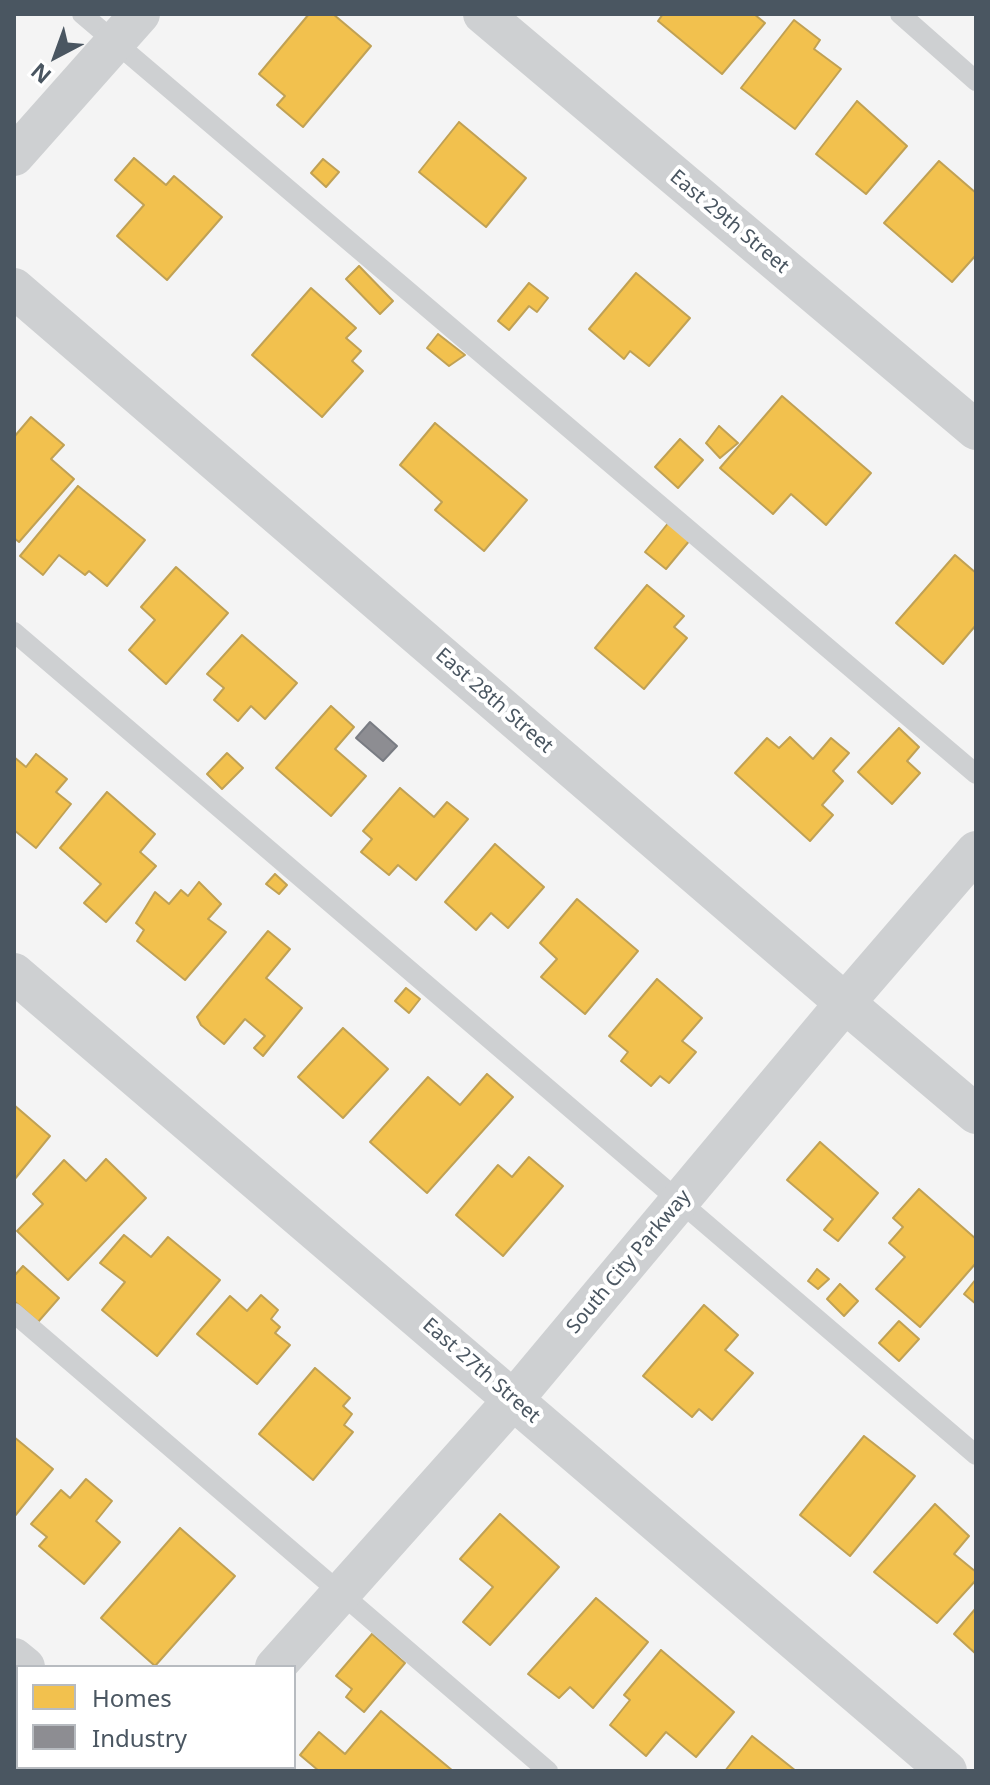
<!DOCTYPE html>
<html>
<head>
<meta charset="utf-8">
<style>
	body { margin:0 }
	#map { position:relative; width:990px; height:1785px; overflow:hidden; background:#f4f4f4; font-family:"Noto Sans",sans-serif }
	canvas { display:block }
	.frame { position:absolute; inset:0; border:16px solid #4a5661; pointer-events:none }
	.legend { position:absolute; left:16px; top:1665px; width:280px; height:104px; box-sizing:border-box; background:#fff; border:2px solid #b7bbc0; margin:0; padding:10px 14px; list-style:none; font-size:24px; color:#4a5661 }
	.legend li { display:flex; align-items:center; gap:16px; height:40px }
	.legend b { width:40px; border:2px solid #b7bbc0 }
	.north { position:absolute; left:16px; top:16px; width:80px; height:80px; -webkit-text-stroke:6px #fff; paint-order:stroke; rotate:221deg; font-size:22px; font-weight:700; line-height:32px; text-align:center; color:#4a5661 }
	.north::after { content:''; display:block; margin:auto; width:28px; height:36px; background:#4a5661; clip-path:polygon(50% 0,100% 100%,50% 72%,0 100%) }
</style>
</head>
<body>
<div id="map">
<canvas width="990" height="1785"></canvas>
<div class="frame"></div>
<ul class="legend">
<li><b style="height:22px;background:#f2c14e"></b>Homes</li>
<li><b style="height:22px;background:#8d8d92"></b>Industry</li>
</ul>
<div class="north">N</div>
</div>
<script>
const c = document.querySelector('canvas').getContext('2d');
c.lineJoin = 'round';
function paint(path, color) { c.fillStyle = color; c.fill(path, 'evenodd'); }
const poly = rows => new Path2D(rows.map(r => 'M' + r).join(''));
function stroke(path, color, width, dash) { c.strokeStyle = color; c.lineWidth = width; c.lineCap = dash ? 'butt' : 'round'; c.setLineDash(dash || []); c.stroke(path); }
function drawText(font, color, halo, rows, align = 'center') {
  c.font = font + ' "Noto Sans",sans-serif'; c.lineWidth = 8; c.setLineDash([]); c.textBaseline = 'middle'; c.strokeStyle = halo; c.fillStyle = color; for (const [text, x, y, turn = 0] of rows) {
    c.save(); c.translate(x, y); c.rotate((+turn || 0) * Math.PI / 180); c.textAlign = isNaN(turn) ? turn : align; if (halo) c.strokeText(text, 0, 0); c.fillText(text, 0, 0); c.restore();
  }
}
const homes = poly([
	[309,14,333,14,371,46,303,127,277,105,285,96,259,74,309,14],
	[663,14,754,14,765,23,722,74,658,21,663,14],
	[794,20,820,40,814,49,841,69,795,129,741,88,794,20],
	[857,101,907,146,866,194,816,154,857,101],
	[459,122,526,178,486,227,419,172,459,122],
	[134,158,166,185,174,176,222,217,167,280,117,236,144,205,115,180,134,158],
	[323,159,339,172,326,187,311,173,323,159],
	[939,161,976,193,976,255,952,282,884,223,939,161],
	[359,266,393,301,380,314,346,279,359,266],
	[636,273,690,318,649,366,630,351,624,359,589,329,636,273],
	[529,283,548,298,537,312,529,306,509,330,498,321,529,283],
	[311,288,356,328,346,338,361,351,352,361,363,371,322,417,252,355,311,288],
	[438,334,465,355,449,366,427,348,438,334],
	[782,396,871,473,826,525,791,494,773,514,720,468,782,396],
	[31,417,64,445,51,459,74,479,19,542,14,538,14,437,31,417],
	[435,423,527,500,484,551,435,510,442,502,400,465,435,423],
	[719,426,738,443,720,458,706,443,719,426],
	[680,439,703,460,678,488,655,467,680,439],
	[78,486,145,540,107,586,89,571,85,575,59,555,43,575,20,556,78,486],
	[669,522,690,540,666,569,645,552,669,522],
	[955,555,976,573,976,625,943,664,896,623,955,555],
	[176,567,228,613,166,684,129,650,155,620,141,607,176,567],
	[647,585,684,616,674,627,687,638,644,689,595,648,647,585],
	[242,635,297,683,265,719,251,706,238,721,214,700,224,688,207,674,242,635],
	[331,706,354,727,335,749,366,776,331,816,276,768,331,706],
	[899,728,919,747,907,761,920,773,892,804,858,772,899,728],
	[790,737,813,759,831,738,849,753,833,771,843,781,822,805,833,815,810,841,735,773,767,738,779,748,790,737],
	[227,753,243,768,222,789,207,774,227,753],
	[36,754,67,779,56,792,71,804,36,848,14,830,14,757,26,767,36,754],
	[400,788,434,817,447,802,468,819,416,880,398,865,389,875,361,852,372,839,363,831,400,788],
	[107,792,155,834,140,852,156,866,106,922,84,903,101,884,60,848,107,792],
	[495,844,544,887,508,928,491,913,476,930,445,902,495,844],
	[275,874,287,885,279,894,266,884,275,874],
	[199,882,221,904,208,919,226,932,185,980,137,941,144,930,136,923,155,892,169,904,181,890,188,896,199,882],
	[577,899,638,951,585,1014,541,977,557,959,540,943,577,899],
	[268,931,290,949,266,978,302,1008,263,1056,254,1048,265,1036,245,1019,224,1044,201,1025,197,1017,268,931],
	[657,979,702,1018,682,1041,696,1052,669,1083,660,1076,651,1086,621,1061,628,1052,609,1036,657,979],
	[406,988,420,999,409,1013,395,1001,406,988],
	[343,1028,388,1069,343,1118,298,1077,343,1028],
	[487,1074,513,1097,427,1193,370,1142,428,1077,460,1105,487,1074],
	[14,1105,50,1136,14,1180,14,1105],
	[820,1142,878,1193,838,1241,824,1230,833,1219,787,1180,820,1142],
	[529,1157,563,1186,503,1256,456,1215,498,1165,512,1177,529,1157],
	[106,1159,146,1198,68,1280,17,1231,43,1204,33,1194,64,1160,86,1181,106,1159],
	[919,1189,976,1239,976,1263,920,1327,876,1289,905,1257,889,1243,903,1227,893,1218,919,1189],
	[124,1235,151,1257,168,1237,220,1280,157,1356,102,1310,125,1282,100,1263,124,1235],
	[23,1266,59,1298,38,1322,14,1301,14,1276,23,1266],
	[817,1269,829,1279,818,1289,808,1281,817,1269],
	[976,1279,976,1304,964,1294,976,1279],
	[840,1284,858,1301,844,1316,827,1299,840,1284],
	[261,1295,278,1310,271,1319,280,1327,275,1333,290,1345,257,1384,197,1334,230,1296,247,1311,261,1295],
	[704,1305,738,1335,725,1350,753,1373,712,1420,699,1409,692,1417,643,1376,704,1305],
	[899,1321,919,1339,899,1361,879,1343,899,1321],
	[315,1368,350,1398,343,1406,352,1414,344,1425,353,1432,313,1480,259,1434,315,1368],
	[864,1436,915,1476,850,1556,800,1515,864,1436],
	[14,1437,53,1469,14,1517,14,1437],
	[86,1479,112,1501,96,1521,120,1542,84,1584,39,1546,47,1537,31,1524,61,1490,70,1498,86,1479],
	[935,1504,969,1536,954,1554,976,1572,976,1580,937,1623,874,1572,935,1504],
	[500,1514,559,1567,490,1645,463,1622,493,1587,460,1559,500,1514],
	[180,1528,235,1576,155,1666,101,1618,180,1528],
	[596,1598,648,1642,593,1708,570,1687,559,1698,528,1674,596,1598],
	[976,1608,976,1654,954,1634,976,1608],
	[372,1634,405,1663,364,1712,346,1697,352,1689,336,1676,372,1634],
	[661,1650,734,1712,696,1757,666,1732,646,1756,610,1725,630,1700,624,1695,661,1650],
	[381,1711,453,1771,319,1771,300,1755,319,1732,345,1754,381,1711],
	[752,1736,796,1771,725,1771,752,1736]
]);
paint(homes, '#f2c14e');
stroke(homes, '#c0a154', 2);
const industry = poly([
	[370,722,397,746,383,761,356,738,370,722]
]);
paint(industry, '#8d8d92');
stroke(industry, '#797c83', 2);
stroke(poly([
	[82,14,976,774],
	[900,14,976,81],
	[14,632,976,1455],
	[14,1313,548,1771]
]), '#ced0d2', 20);
stroke(poly([
	[483,14,976,430],
	[14,156,140,14],
	[14,288,845,1003,976,1114],
	[14,973,947,1771],
	[14,1658,25,1667],
	[275,1667,514,1399,845,1003,976,851],
	[143,1767,148,1771],
	[182,1771,185,1767]
]), '#ced0d2', 40);
drawText('20px', '#4a5661', '#fff', [
	["East 29th Street",729,222,40],
	["East 28th Street",494,701,41],
	["South City Parkway",629,1262,-50],
	["East 27th Street",481,1371,41]
]);
</script>
</body>
</html>
